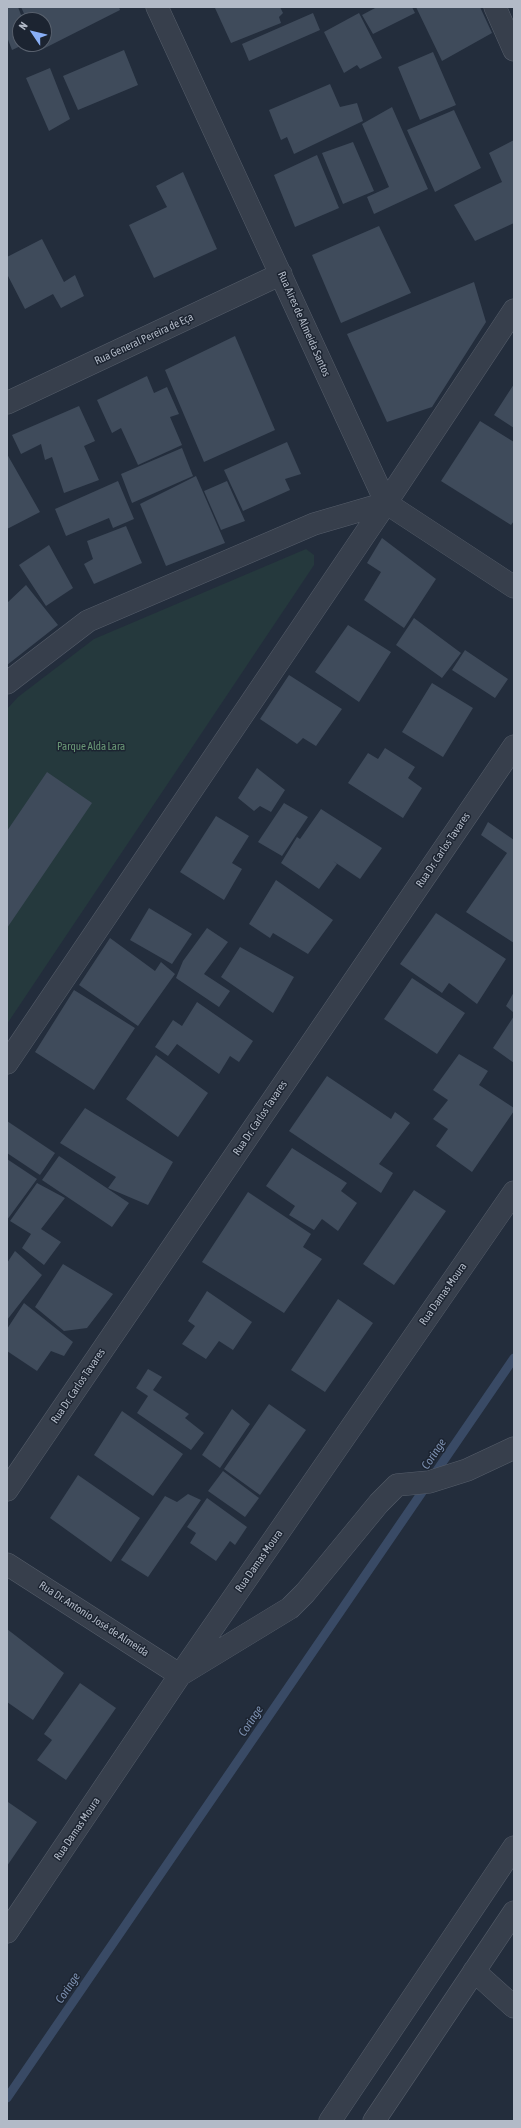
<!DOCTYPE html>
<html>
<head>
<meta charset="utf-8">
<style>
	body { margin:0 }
	#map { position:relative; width:521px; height:2128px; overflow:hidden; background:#232d3c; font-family:"Asap Condensed",sans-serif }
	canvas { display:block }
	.frame { position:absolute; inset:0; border:8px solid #b2bac7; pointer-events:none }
	.north { position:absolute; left:12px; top:12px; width:40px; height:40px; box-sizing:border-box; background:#1c2431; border:1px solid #58606d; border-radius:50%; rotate:305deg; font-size:11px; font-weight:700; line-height:16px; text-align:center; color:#b2bac7 }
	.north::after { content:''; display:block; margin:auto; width:14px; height:18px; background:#89aff6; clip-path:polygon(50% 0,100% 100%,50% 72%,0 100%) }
</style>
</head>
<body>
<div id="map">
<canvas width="521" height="2128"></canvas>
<div class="frame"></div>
<div class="north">N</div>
</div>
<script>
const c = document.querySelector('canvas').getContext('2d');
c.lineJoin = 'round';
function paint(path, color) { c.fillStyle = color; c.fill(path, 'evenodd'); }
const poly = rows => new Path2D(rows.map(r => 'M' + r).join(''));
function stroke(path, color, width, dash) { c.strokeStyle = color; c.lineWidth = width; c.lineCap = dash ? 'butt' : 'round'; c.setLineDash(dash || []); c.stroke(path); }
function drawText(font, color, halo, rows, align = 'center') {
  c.font = font + ' "Asap Condensed",sans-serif'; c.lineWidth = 3; c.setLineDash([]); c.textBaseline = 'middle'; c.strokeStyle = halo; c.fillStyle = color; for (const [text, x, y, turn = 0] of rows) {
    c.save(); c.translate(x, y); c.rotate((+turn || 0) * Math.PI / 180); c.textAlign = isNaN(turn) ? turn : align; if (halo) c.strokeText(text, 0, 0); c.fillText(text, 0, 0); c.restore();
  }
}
paint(poly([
	[306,549,314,555,314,565,7,1024,7,709,18,697,94,639]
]), '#25393d');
stroke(poly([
	[7,2098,514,1358]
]), '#394a65', 9);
paint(poly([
	[7,7,18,7,23,20,20,20,20,44,25,44,12,50,7,37],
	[21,7,119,7,120,10,41,50,38,44,44,44,44,20,27,20],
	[218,7,280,7,283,13,279,17,281,23,231,43,215,8],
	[377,7,412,7,415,13,373,34,362,15],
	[416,7,480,7,492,33,442,61],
	[313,13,320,30,249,61,242,44],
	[359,13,382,58,360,69,357,65,344,73,324,32],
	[124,50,138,85,78,110,63,76],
	[433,52,456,105,420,120,398,67],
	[50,68,70,119,49,131,26,78],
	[330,84,340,107,357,103,363,121,294,154,287,137,281,140,269,110],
	[392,107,428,189,374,214,367,197,389,187,362,124],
	[454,110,481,168,435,192,407,130],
	[514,140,514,223,475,241,454,205,502,182,489,153],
	[353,142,374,191,343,204,322,153],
	[317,155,339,208,295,227,274,175],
	[183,172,217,249,154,278,129,225,167,207,156,186],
	[379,226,411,293,341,323,312,255],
	[42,239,64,282,75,275,84,296,61,308,53,294,25,309,7,274,7,257],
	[474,282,486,322,432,407,387,422,347,334],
	[235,336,275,430,204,462,165,370],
	[147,376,154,393,167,387,179,414,170,417,182,445,138,465,121,428,112,433,97,400],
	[514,384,514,428,494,415],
	[79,406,95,441,84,446,99,480,64,493,52,457,45,460,41,444,21,454,12,435],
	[480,421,514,442,514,521,511,525,441,481],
	[287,442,301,474,285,479,290,490,243,511,224,470],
	[182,448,193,476,132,503,121,474],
	[7,454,40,512,7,529],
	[196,476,225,543,166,566,140,504],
	[118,481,134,519,113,528,109,518,66,536,55,509],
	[227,481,245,521,221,530,204,491],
	[126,526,142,563,94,584,84,564,93,559,87,541],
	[382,538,436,579,404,628,364,600,381,572,367,563],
	[49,545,73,588,46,606,19,565],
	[26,585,58,625,7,665,7,603],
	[414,618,461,653,442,678,396,645],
	[348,625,391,652,359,702,315,672],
	[465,650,508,679,495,698,452,670],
	[289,675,342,709,316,746,303,738,297,744,260,719],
	[432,683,473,708,443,757,402,732],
	[385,748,415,767,408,778,422,788,403,818,348,783,368,753,378,759],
	[257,768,285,790,271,812,260,806,254,811,238,798],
	[47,772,92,803,7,928,7,831],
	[284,803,308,817,282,856,258,842],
	[321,809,382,848,360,879,333,861,337,864,319,889,281,863,297,837,300,839],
	[216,816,249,836,232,863,242,869,224,900,180,872],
	[488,822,514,840,514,943,466,912,507,853,481,835],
	[276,880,333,920,308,954,273,933,270,938,249,924],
	[149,908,192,934,172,964,130,940],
	[436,913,506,959,477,1004,449,983,442,993,400,964],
	[207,928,228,942,204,974,230,991,219,1007,176,978,183,961],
	[110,938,155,971,161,962,175,974,138,1026,79,985],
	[240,947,294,977,273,1013,221,977],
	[412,978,465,1013,437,1054,384,1019],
	[74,990,135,1028,94,1090,35,1052],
	[514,992,514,1013,506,1006],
	[197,1002,253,1041,239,1062,230,1056,219,1074,177,1044,168,1056,155,1047,173,1020,182,1026],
	[514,1016,514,1063,493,1048],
	[459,1054,488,1071,479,1085,514,1108,514,1111,472,1172,436,1146,448,1129,433,1119,448,1100,433,1090],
	[156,1055,208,1093,178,1137,126,1099],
	[327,1076,391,1119,395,1112,410,1123,379,1164,393,1173,381,1193,289,1131],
	[85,1108,173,1162,148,1205,108,1188,116,1177,60,1143],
	[7,1121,55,1153,40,1175,7,1153],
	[292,1148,347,1183,341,1191,357,1203,338,1231,322,1219,314,1230,289,1215,295,1206,266,1186],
	[59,1156,129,1203,112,1227,42,1180],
	[7,1159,37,1179,7,1220],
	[37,1183,65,1198,41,1229,61,1242,44,1265,22,1248,31,1234,10,1221],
	[414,1190,446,1211,394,1285,363,1264],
	[248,1192,311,1234,303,1247,322,1259,284,1313,202,1262],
	[15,1251,42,1275,7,1320,7,1263],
	[63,1264,113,1294,87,1328,64,1331,35,1307],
	[207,1291,252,1322,233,1350,219,1341,206,1359,182,1344,195,1326,188,1321],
	[338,1299,373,1323,325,1392,291,1370],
	[24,1303,73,1342,64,1356,51,1351,37,1371,7,1351,7,1329],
	[148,1369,162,1377,153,1390,189,1414,185,1418,204,1433,191,1450,137,1413,148,1396,136,1388],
	[269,1404,306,1430,260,1495,224,1469],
	[232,1409,250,1424,220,1468,202,1455],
	[122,1411,183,1454,153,1496,94,1455],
	[223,1471,259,1498,245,1517,208,1491],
	[78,1475,140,1518,111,1562,50,1518],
	[188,1494,201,1500,148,1577,121,1560,165,1496,177,1502],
	[207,1498,247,1527,235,1545,230,1541,216,1561,190,1543,196,1533,187,1527],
	[7,1629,64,1673,33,1720,7,1702],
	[80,1683,116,1708,66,1780,37,1760,52,1740,44,1734],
	[8,1802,37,1822,7,1866,7,1804]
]), '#3f4b5b');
const street = poly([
	[157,7,386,503,514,587],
	[495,7,514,50],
	[7,403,281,274],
	[7,683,88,621,314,524,386,503],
	[7,1063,386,503,514,310],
	[7,1490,514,746],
	[7,1564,180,1675,290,1608,305,1593,379,1503,397,1485,429,1482,467,1470,514,1448],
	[7,1932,180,1675,514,1192],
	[474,1971,514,2007],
	[330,2121,514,1847],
	[374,2121,514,1912]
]);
stroke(street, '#555d6a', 23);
stroke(street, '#373f4c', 22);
drawText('11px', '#b2bac7', '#1c2431', [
	["Rua Aires de Almeida Santos",304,324,66],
	["Rua General Pereira de Eça",144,339,-25],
	["Rua Dr. Carlos Tavares",443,850,-56],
	["Rua Dr. Carlos Tavares",260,1118,-56],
	["Rua Damas Moura",443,1294,-55],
	["Rua Dr. Carlos Tavares",78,1386,-56],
	["Rua Damas Moura",259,1561,-55],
	["Rua Dr. Antonio José de Almeida",94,1619,33],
	["Rua Damas Moura",77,1829,-56]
]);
drawText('11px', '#6a9876', '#1c2431', [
	["Parque Alda Lara",91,747]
]);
drawText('italic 12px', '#7b8faf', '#1c2431', [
	["Coringe",434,1454,-56],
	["Coringe",251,1721,-56],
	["Coringe",68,1988,-56]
]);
</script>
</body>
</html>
